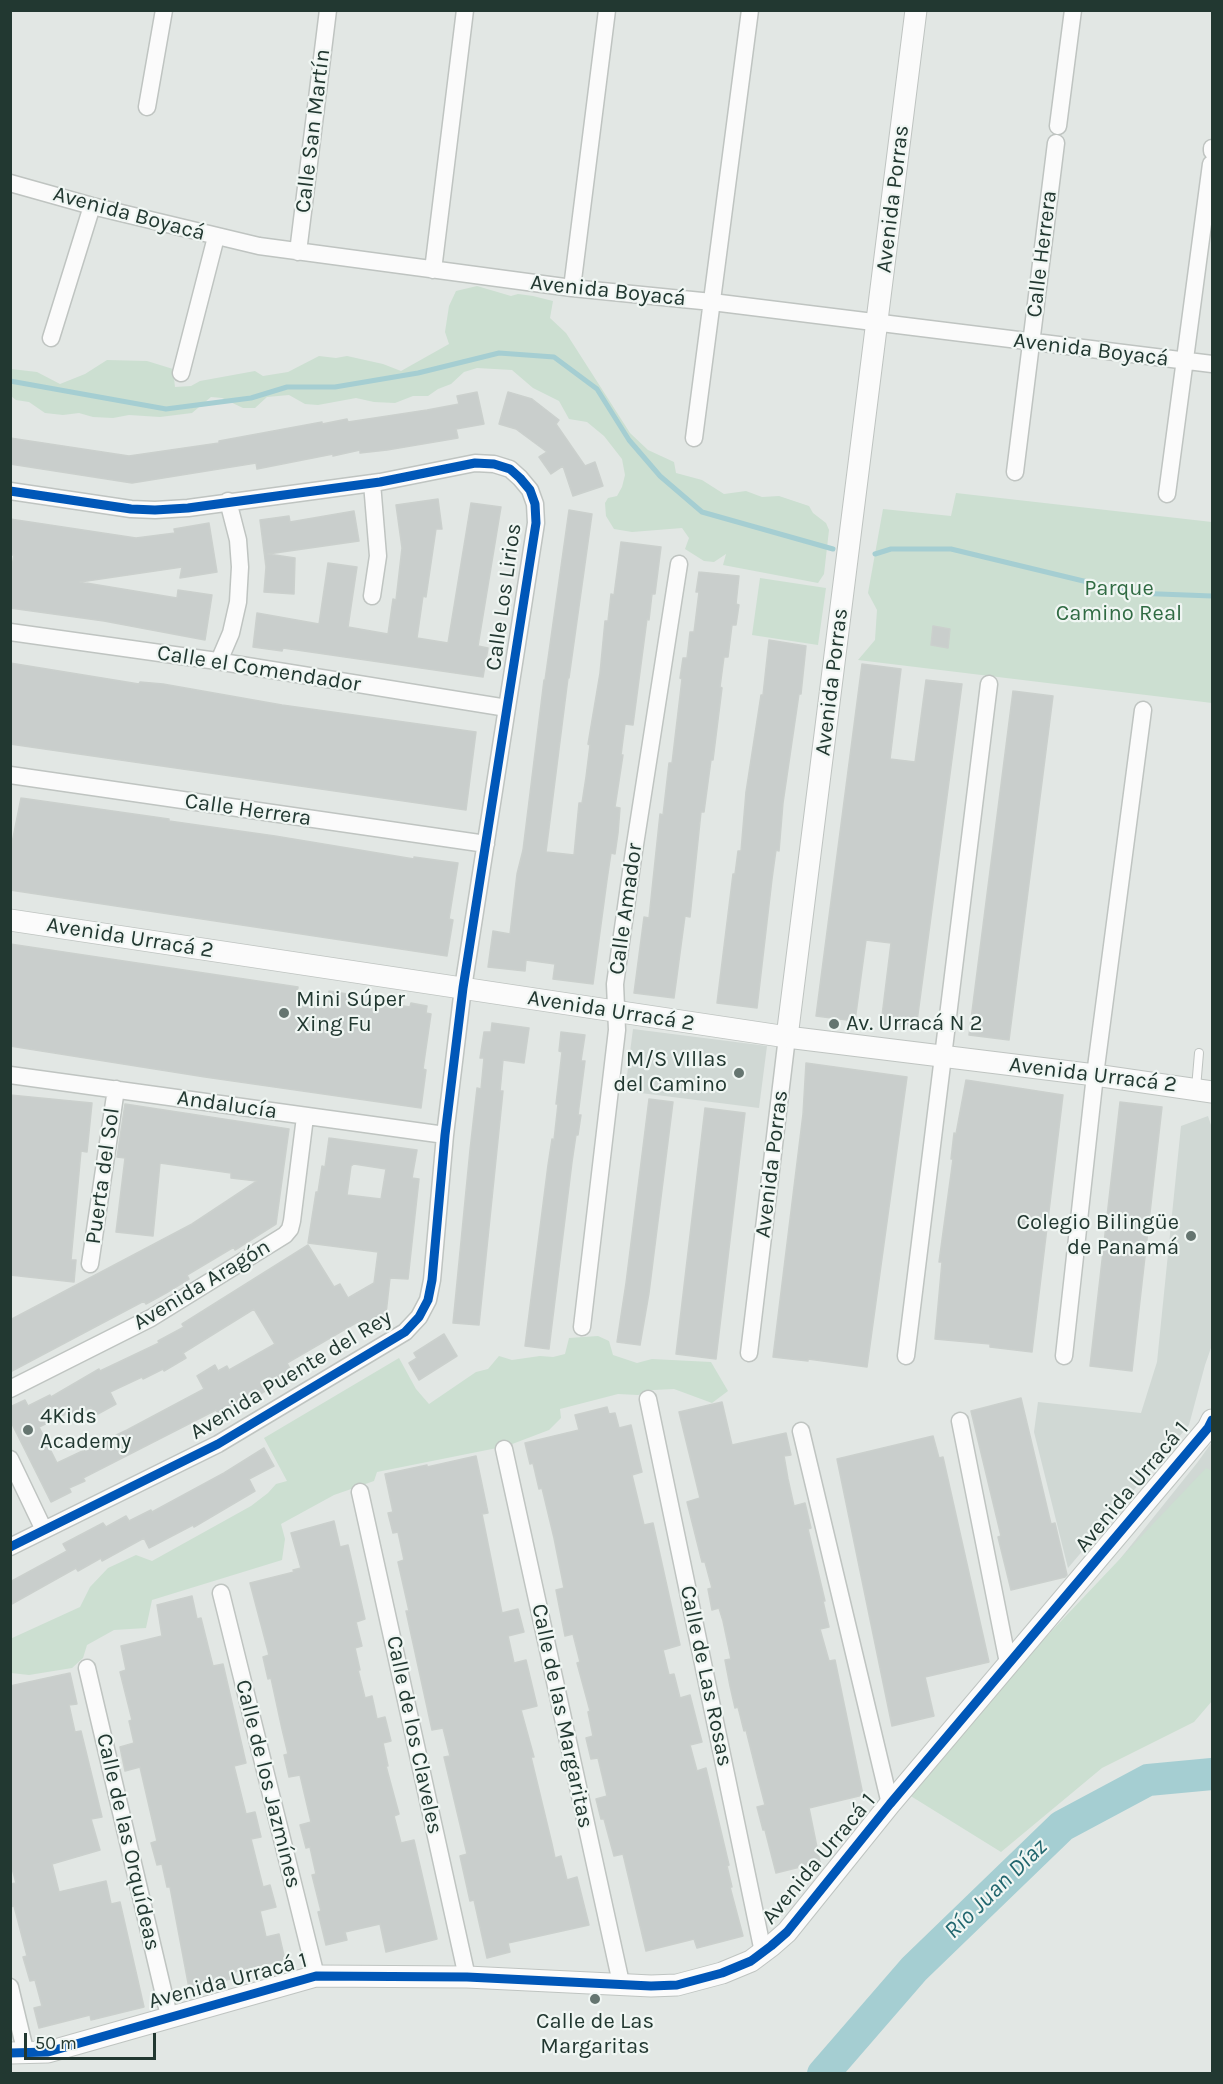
<!DOCTYPE html>
<html>
<head>
<meta charset="utf-8">
<style>
	body { margin:0 }
	#map { position:relative; width:1223px; height:2084px; overflow:hidden; background:#e2e7e4; font-family:Karla,sans-serif }
	canvas { display:block }
	.frame { position:absolute; inset:0; border:12px solid #223831; pointer-events:none }
	.scale { position:absolute; left:24px; top:2033px; width:132px; height:27px; box-sizing:border-box; border:3px solid #223831; border-top:0; padding-left:8px; font-size:18px; line-height:21px; white-space:nowrap; color:#223831; -webkit-text-stroke:4px #f0f6f3; paint-order:stroke }
</style>
</head>
<body>
<div id="map">
<canvas width="1223" height="2084"></canvas>
<div class="frame"></div>
<div class="scale">50 m</div>
</div>
<script>
const c = document.querySelector('canvas').getContext('2d');
c.lineJoin = 'round';
function paint(path, color) { c.fillStyle = color; c.fill(path, 'evenodd'); }
const poly = rows => new Path2D(rows.map(r => 'M' + r).join(''));
function stroke(path, color, width, dash) { c.strokeStyle = color; c.lineWidth = width; c.lineCap = dash ? 'butt' : 'round'; c.setLineDash(dash || []); c.stroke(path); }
function drawText(font, color, halo, rows, align = 'center') {
  c.font = font + ' Karla,sans-serif'; c.lineWidth = 4.5; c.setLineDash([]); c.textBaseline = 'middle'; c.strokeStyle = halo; c.fillStyle = color; for (const [text, x, y, turn = 0] of rows) {
    c.save(); c.translate(x, y); c.rotate((+turn || 0) * Math.PI / 180); c.textAlign = isNaN(turn) ? turn : align; if (halo) c.strokeText(text, 0, 0); c.fillText(text, 0, 0); c.restore();
  }
}
paint(poly([
	[633,1029,767,1046,759,1108,625,1091],
	[1208,1116,1212,1128,1212,1345,1205,1365,1189,1425,1068,1568,1034,1432,1038,1402,1141,1413,1157,1362,1181,1126],
	[1212,1442,1212,1505,1120,1559,1197,1463]
]), '#d0d8d4');
paint(poly([
	[477,286,511,296,518,294,533,296,553,301,550,318,566,333,630,433,648,450,674,462,676,473,702,480,724,494,746,491,762,497,779,496,809,506,813,513,826,523,829,530,824,574,818,583,723,565,726,554,714,562,704,561,685,549,689,538,682,528,632,532,614,529,606,516,605,503,608,498,617,496,622,487,625,475,622,459,604,436,587,422,569,419,559,401,533,388,512,370,477,368,464,372,451,384,438,389,428,396,413,396,395,403,374,402,356,398,318,405,305,404,289,395,267,397,255,408,243,408,222,398,211,397,192,413,160,417,129,415,113,418,93,417,79,413,63,415,45,413,29,402,16,400,11,396,11,369,37,372,60,384,85,374,107,360,147,361,173,369,175,387,191,386,200,381,255,371,263,376,288,372,319,356,336,358,347,356,383,364,401,371,449,344,445,332,449,306,456,291],
	[956,493,1212,522,1212,703,858,660,875,640,877,610,868,593,883,509,951,516],
	[760,578,826,588,818,645,752,635],
	[598,1336,609,1341,613,1355,637,1363,652,1359,711,1362,728,1391,712,1403,674,1389,653,1390,638,1395,618,1394,560,1409,561,1418,549,1430,507,1446,377,1472,374,1481,334,1495,281,1524,285,1539,282,1560,152,1600,146,1628,114,1630,87,1645,83,1658,72,1668,29,1675,11,1673,10,1639,80,1607,90,1587,108,1568,136,1555,152,1561,251,1506,268,1493,276,1484,287,1481,264,1438,399,1358,416,1389,429,1404,476,1372,488,1369,499,1356,512,1360,540,1356,553,1357,565,1354,569,1338],
	[1206,1468,1212,1471,1212,1701,1194,1722,1102,1768,1001,1852,901,1790]
]), '#ccdfd1');
stroke(poly([
	[10,381,166,409,251,398,287,387,335,387,418,373,499,353,554,357,597,389,629,440,660,476,702,512,833,549],
	[875,554,891,549,951,549,1133,593,1212,596]
]), '#a5ced2', 5);
stroke(poly([
	[823,2074,914,1969,1062,1826,1148,1780,1212,1774]
]), '#a5ced2', 32);
const building = poly([
	[477,392,484,424,456,429,458,438,387,450,360,453,360,450,333,456,333,454,257,469,256,463,132,483,10,464,10,438,129,456,219,443,219,441,322,422,322,424,347,419,348,422,427,410,459,404,457,396,477,392],
	[508,392,532,399,559,420,556,424,585,466,595,462,603,486,573,496,563,466,551,474,539,457,547,452,516,429,499,424,508,392],
	[438,499,442,529,436,529,426,597,423,596,417,638,448,643,471,503,501,507,478,646,488,648,483,677,283,648,282,651,253,647,257,613,319,624,328,563,357,567,348,627,388,634,393,599,396,600,402,548,396,505,438,499],
	[569,510,592,514,569,678,568,678,546,852,574,855,579,803,582,803,586,777,590,745,588,744,600,673,605,621,608,621,611,594,614,595,621,542,661,547,655,594,652,594,649,620,647,619,633,725,625,724,621,755,623,755,615,807,620,808,618,833,615,854,611,853,607,880,593,984,553,979,555,964,526,960,525,971,488,967,493,931,510,934,517,874,523,850,544,680,545,680,569,510],
	[354,511,359,541,268,554,295,558,294,594,264,592,266,567,260,520,289,516,290,522,354,511],
	[10,519,136,538,175,533,174,529,209,523,217,572,180,578,182,567,80,582,177,598,178,590,212,595,205,640,104,621,10,608,10,577,14,555,10,555,10,519],
	[699,572,739,576,736,604,739,605,736,625,732,625,728,657,724,657,720,687,722,688,713,760,711,760,704,812,701,812,690,917,685,916,674,998,634,993,644,917,649,918,660,814,663,815,669,763,672,763,682,679,680,678,683,658,687,658,690,632,694,632,699,592,696,592,699,572],
	[933,626,950,629,948,648,931,645,933,626],
	[769,640,806,646,801,694,799,694,783,803,779,851,776,850,772,879,757,1008,717,1003,733,874,735,874,738,851,741,851,746,792,761,695,763,695,769,640],
	[10,663,139,684,140,682,163,684,282,705,476,732,466,810,10,744,10,663],
	[862,664,901,669,890,759,915,762,926,680,962,684,916,1029,881,1024,891,943,866,940,855,1021,816,1016,862,664],
	[1013,691,1053,696,1009,1040,969,1035,1013,691],
	[21,798,169,819,169,821,275,836,414,859,414,857,458,863,449,919,453,920,447,956,10,890,10,853,21,798],
	[10,944,298,987,297,994,328,999,329,991,378,999,377,1002,410,1007,411,1003,427,1006,426,1013,431,1014,423,1069,426,1070,421,1108,205,1077,10,1046,10,944],
	[492,1023,529,1028,524,1063,503,1060,500,1091,503,1091,479,1325,453,1323,470,1150,477,1088,481,1089,484,1058,480,1058,484,1032,491,1032,492,1023],
	[561,1032,585,1035,581,1061,585,1061,578,1115,581,1115,578,1135,576,1135,572,1162,549,1349,525,1346,548,1165,552,1139,554,1140,558,1104,556,1104,562,1052,559,1051,561,1032],
	[806,1063,907,1077,867,1367,808,1359,808,1361,773,1357,803,1114,806,1063],
	[966,1080,1063,1095,1032,1352,990,1347,990,1344,935,1339,942,1262,939,1262,953,1159,951,1159,954,1133,956,1134,966,1080],
	[10,1095,92,1103,87,1152,81,1151,71,1260,76,1260,74,1282,10,1275,10,1095],
	[649,1099,673,1102,649,1293,640,1345,617,1342,626,1283,649,1099],
	[1120,1102,1162,1107,1132,1371,1090,1366,1120,1102],
	[125,1104,289,1129,276,1224,235,1250,234,1247,187,1275,189,1279,166,1293,146,1304,144,1301,10,1372,10,1320,192,1224,257,1181,231,1178,231,1173,160,1163,153,1236,116,1232,125,1158,117,1157,125,1104],
	[705,1108,745,1113,716,1359,676,1354,705,1108],
	[329,1138,417,1150,412,1178,419,1179,408,1279,390,1278,386,1314,364,1327,361,1320,287,1363,293,1374,221,1418,216,1410,83,1478,85,1481,69,1488,71,1492,51,1502,10,1420,10,1407,25,1400,28,1406,50,1395,51,1397,99,1369,100,1371,159,1343,158,1341,184,1327,182,1324,308,1245,334,1287,340,1284,348,1298,374,1283,378,1252,308,1243,316,1192,318,1192,322,1166,325,1167,329,1138],
	[354,1164,386,1169,381,1199,347,1195,351,1166,354,1164],
	[254,1309,275,1344,229,1370,227,1366,218,1371,215,1365,197,1376,204,1389,127,1430,57,1463,39,1427,66,1414,68,1419,91,1407,96,1415,116,1404,110,1392,142,1377,143,1379,163,1369,164,1371,186,1358,183,1353,254,1309],
	[444,1334,457,1356,419,1380,409,1363,417,1358,414,1353,444,1334],
	[1021,1398,1051,1524,1055,1523,1067,1575,1065,1577,1011,1590,998,1537,1001,1536,971,1411,1021,1398],
	[722,1402,732,1445,786,1433,791,1455,784,1456,788,1479,794,1506,805,1503,811,1528,808,1529,825,1601,823,1601,829,1627,820,1629,829,1661,835,1660,863,1795,809,1808,820,1862,776,1873,765,1830,763,1830,757,1807,765,1805,758,1778,746,1730,744,1731,738,1707,735,1708,730,1686,725,1660,731,1659,723,1621,719,1608,712,1610,708,1589,712,1588,705,1562,702,1562,687,1502,700,1498,679,1412,722,1402],
	[607,1407,609,1414,615,1413,619,1428,631,1425,642,1472,632,1475,644,1525,653,1523,680,1645,663,1650,669,1675,674,1674,680,1698,690,1695,702,1742,690,1745,697,1771,706,1768,729,1865,727,1866,732,1887,730,1887,743,1936,697,1948,694,1939,646,1951,623,1854,614,1856,604,1819,601,1819,596,1799,607,1796,598,1758,591,1759,586,1738,593,1736,588,1712,590,1711,577,1663,580,1662,573,1634,565,1636,556,1590,564,1588,554,1538,542,1488,539,1489,533,1463,530,1464,525,1443,579,1430,575,1415,607,1407],
	[933,1436,939,1458,943,1457,989,1662,925,1677,934,1716,892,1726,837,1459,933,1436],
	[264,1448,274,1466,249,1479,255,1491,194,1527,193,1525,149,1548,144,1538,102,1561,101,1558,78,1571,76,1568,10,1605,10,1582,67,1551,63,1544,103,1523,106,1527,126,1516,129,1521,151,1510,152,1512,224,1473,264,1448],
	[476,1456,488,1513,482,1514,502,1613,518,1609,524,1632,508,1636,514,1663,526,1660,537,1706,521,1710,534,1757,531,1757,552,1844,555,1858,561,1856,567,1880,577,1877,589,1925,508,1943,510,1952,487,1958,474,1900,470,1901,460,1856,467,1854,444,1757,450,1756,443,1728,432,1730,406,1611,409,1611,398,1562,404,1560,398,1532,393,1533,388,1513,393,1512,385,1474,427,1465,427,1467,476,1456],
	[334,1521,340,1547,348,1545,365,1619,356,1622,362,1646,355,1648,360,1670,358,1670,365,1698,372,1696,377,1719,385,1717,391,1741,383,1743,388,1766,386,1766,399,1814,394,1816,401,1843,414,1840,437,1939,386,1952,380,1924,345,1932,347,1940,326,1945,318,1912,321,1911,312,1875,316,1874,310,1847,306,1848,300,1825,311,1822,300,1775,289,1777,284,1755,288,1754,282,1729,271,1678,268,1679,263,1657,269,1655,250,1583,294,1572,293,1570,301,1568,291,1533,334,1521],
	[192,1596,197,1619,201,1618,213,1666,223,1664,246,1763,234,1766,246,1814,255,1812,261,1837,251,1839,263,1887,270,1885,276,1907,260,1911,266,1937,279,1934,285,1960,230,1973,231,1979,189,1988,170,1887,167,1887,162,1864,157,1865,151,1843,157,1841,140,1767,125,1771,120,1747,134,1743,129,1721,132,1720,120,1672,126,1670,121,1646,162,1636,157,1605,192,1596],
	[70,1673,77,1704,69,1705,75,1732,81,1731,102,1817,91,1819,100,1850,52,1864,59,1892,106,1881,111,1904,120,1902,144,2007,91,2020,90,2015,39,2028,34,2008,42,2006,35,1980,30,1981,23,1957,27,1956,14,1906,10,1907,10,1884,16,1883,10,1861,10,1686,70,1673]
]);
paint(building, '#c9cecc');
stroke(building, '#cbd0cd', 1.5);
const service = poly([
	[1196,1088,1199,1053]
]);
const minor = poly([
	[147,107,164,10],
	[1058,126,1073,10],
	[1212,151,1212,148],
	[10,183,92,206,259,246,572,288,712,302,1212,364],
	[298,252,328,10],
	[433,270,465,10],
	[572,288,607,10],
	[51,338,92,206],
	[181,373,216,237],
	[694,438,750,10],
	[1015,472,1056,143],
	[372,483,378,556,372,596],
	[10,491,131,509,155,510,188,508,380,482,475,463,494,464,510,469,520,478,530,490,535,504,536,523,463,988,445,1135,432,1280,428,1300,419,1317,405,1332,218,1444,10,1547],
	[1167,494,1211,164],
	[10,632,210,660,507,708],
	[219,661,231,633,238,602,240,567,238,540,228,501],
	[10,775,486,844],
	[10,1075,445,1135],
	[90,1264,116,1089],
	[582,1327,617,1030,615,984,634,851,679,564],
	[749,1353,787,1037],
	[906,1356,989,684],
	[1064,1356,1095,1075,1143,710],
	[10,1389,151,1318,285,1235,290,1229,292,1221,305,1117],
	[648,1399,763,1952],
	[960,1421,1008,1663],
	[801,1431,890,1804],
	[504,1449,621,1983],
	[10,1459,44,1530],
	[360,1492,467,1977],
	[221,1593,316,1976],
	[87,1668,169,2016],
	[10,1987,26,2054]
]);
const tertiary = poly([
	[10,920,787,1037,1095,1075,1212,1092],
	[787,1037,916,10],
	[10,2053,48,2052,316,1976,467,1977,651,1986,677,1985,722,1973,751,1961,771,1946,787,1932,890,1804,1208,1428,1212,1420]
]);
stroke(service, '#bfc4c1', 10);
stroke(minor, '#bfc4c1', 19);
stroke(tertiary, '#bfc4c1', 23);
stroke(service, '#fbfbfb', 8);
stroke(minor, '#fbfbfb', 16);
stroke(tertiary, '#fbfbfb', 21);
stroke(poly([
	[10,491,131,509,155,510,188,508,380,482,475,463,494,464,510,469,520,478,530,490,535,504,536,523,463,988,445,1135,432,1280,428,1300,419,1317,405,1332,218,1444,10,1547],
	[10,2053,48,2052,316,1976,467,1977,651,1986,677,1985,722,1973,751,1961,771,1946,787,1932,890,1804,1208,1428,1212,1420]
]), '#0057b8', 9);
for (const [x, y, r, color] of [
	[284,1013,6,"#657570"],
	[834,1024,6,"#657570"],
	[739,1073,6,"#657570"],
	[1191,1236,6,"#657570"],
	[28,1430,6,"#657570"],
	[595,1999,6,"#657570"]
]) { const dot = new Path2D(); dot.arc(x, y, r, 0, 2 * Math.PI); c.fillStyle = color; c.fill(dot); stroke(dot, '#f0f6f3', 2); }
drawText('22px', '#223831', '#f0f6f3', [
	["Calle San Martín",313,131,-83],
	["Avenida Porras",893,199,-83],
	["Avenida Boyacá",129,214,15],
	["Calle Herrera",1042,254,-83],
	["Avenida Boyacá",608,291,6],
	["Avenida Boyacá",1091,350,7],
	["Calle Los Lirios",504,597,-82],
	["Calle el Comendador",259,669,9],
	["Avenida Porras",832,682,-83],
	["Calle Herrera",248,810,8],
	["Calle Amador",626,909,-82],
	["Avenida Urracá 2",130,938,9],
	["Avenida Urracá 2",611,1011,9],
	["Avenida Urracá 2",1093,1075,7],
	["Andalucía",227,1105,8],
	["Avenida Porras",772,1164,-83],
	["Puerta del Sol",103,1176,-82],
	["Avenida Aragón",202,1285,-31],
	["Avenida Puente del Rey",291,1375,-31],
	["Avenida Urracá 1",1132,1487,-50],
	["Calle de Las Rosas",706,1676,78],
	["Calle de las Margaritas",562,1716,78],
	["Calle de los Claveles",414,1735,78],
	["Calle de los Jazmínes",268,1784,76],
	["Calle de las Orquídeas",128,1842,77],
	["Avenida Urracá 1",819,1859,-50],
	["Avenida Urracá 1",228,1981,-15]
]);
drawText('22px', '#306b43', '#f0f6f3', [
	["Parque",1119,589],
	["Camino Real",1119,614]
]);
drawText('22px', '#223831', '#f0f6f3', [
	["Mini Súper",296,1000],
	["Xing Fu",296,1025],
	["Av. Urracá N 2",846,1024],
	["M/S VIllas",727,1060,"right"],
	["del Camino",727,1085,"right"],
	["Colegio Bilingüe",1179,1223,"right"],
	["de Panamá",1179,1248,"right"],
	["4Kids",40,1417],
	["Academy",40,1442],
	["Calle de Las",595,2022,"center"],
	["Margaritas",595,2047,"center"]
], 'left');
drawText('italic 24px', '#21666e', '#f0f6f3', [
	["Río Juan Díaz",996,1889,-44]
]);
</script>
</body>
</html>
